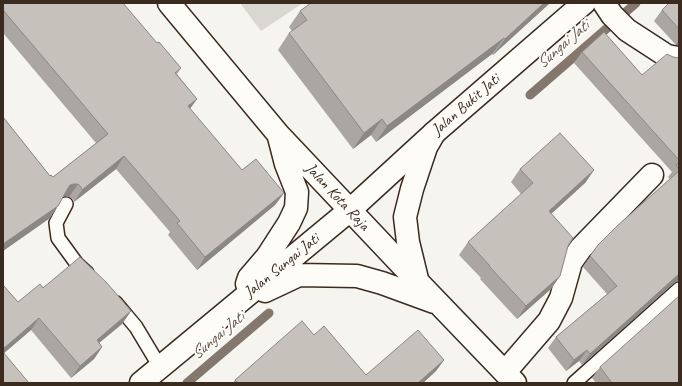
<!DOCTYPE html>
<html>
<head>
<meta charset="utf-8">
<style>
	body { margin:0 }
	#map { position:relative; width:682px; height:386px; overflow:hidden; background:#f5f4ee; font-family:Caveat,sans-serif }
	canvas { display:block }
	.frame { position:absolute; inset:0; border:4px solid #3b2a1e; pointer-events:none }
</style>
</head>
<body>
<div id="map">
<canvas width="682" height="386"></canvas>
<div class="frame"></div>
</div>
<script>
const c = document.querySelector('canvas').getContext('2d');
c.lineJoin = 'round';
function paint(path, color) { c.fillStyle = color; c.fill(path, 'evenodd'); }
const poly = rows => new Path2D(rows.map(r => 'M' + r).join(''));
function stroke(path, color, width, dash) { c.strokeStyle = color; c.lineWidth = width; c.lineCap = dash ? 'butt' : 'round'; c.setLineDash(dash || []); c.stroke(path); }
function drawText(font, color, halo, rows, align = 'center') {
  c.font = font + ' Caveat,sans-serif'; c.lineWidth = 4; c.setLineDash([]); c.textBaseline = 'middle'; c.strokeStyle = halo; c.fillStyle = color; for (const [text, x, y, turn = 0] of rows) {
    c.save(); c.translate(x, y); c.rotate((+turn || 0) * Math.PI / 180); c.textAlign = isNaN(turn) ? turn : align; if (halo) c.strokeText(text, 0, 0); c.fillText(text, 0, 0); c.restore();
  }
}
paint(poly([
	[240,3,303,3,261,31]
]), '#dad6d0');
stroke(poly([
	[530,95,636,3],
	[187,383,269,313]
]), '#84786e', 9);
const service = poly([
	[66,204,56,223,58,238,77,264,87,273],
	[116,303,136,327,160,367],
	[574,383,679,289]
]);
const minor = poly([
	[604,3,612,15,627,30,667,56,679,58],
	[505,372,549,321,561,298,571,262,581,248,652,175]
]);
const tertiary = poly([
	[350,210,434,133,584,3]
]);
const secondary = poly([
	[169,3,278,134,418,282,515,383],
	[417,279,408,242,405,217,412,189,426,147,434,133],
	[247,284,249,278,267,257,289,223,296,208,297,192,286,164,279,137],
	[265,291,299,275,357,276,382,283,434,302],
	[141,383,350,210]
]);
stroke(service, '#3b2a1e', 16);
stroke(minor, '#3b2a1e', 25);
stroke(tertiary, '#3b2a1e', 25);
stroke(secondary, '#3b2a1e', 25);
stroke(service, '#fdfcf7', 13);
stroke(minor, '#fdfcf7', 22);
stroke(tertiary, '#fdfcf7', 22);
stroke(secondary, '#fdfcf7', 22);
paint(poly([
	[3,3,157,43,181,68,177,74,197,99,190,109,242,170,284,193,275,205,197,270,168,235,170,232,116,169,74,202,73,199,69,197,65,196,63,197,50,218,3,251,3,117,50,176,53,177,96,143,3,33],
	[311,3,550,3,493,55,492,54,376,142,371,135,353,149,278,50,289,33,292,31,289,27,300,11],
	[679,3,679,45,676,45,654,21,662,10],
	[582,52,642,75,673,57,679,58,679,281,678,281,674,283,582,365,579,361,566,371,548,348,556,337,607,294,583,267,598,245,670,179,668,177,672,172,574,63],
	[520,169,594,170,585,183,551,214,568,246,560,276,551,289,517,319,480,279,481,278,459,255,468,242,521,194,511,182],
	[3,285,18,302,43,288,131,311,122,324,99,343,102,347,94,359,71,378,31,330,4,353,3,383],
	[314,335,366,375,444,360,436,371,423,383,233,383,235,380],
	[600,367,679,383,596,383,592,378]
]), '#aba6a1');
paint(poly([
	[544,3,550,3,493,55,505,39],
	[504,38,492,54,376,142,387,126],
	[679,40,679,45,676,45],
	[197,99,188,111,188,106],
	[382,119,371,135,353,149,364,133],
	[124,156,116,169,74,202,82,190],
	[594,170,585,183,539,225,549,211],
	[74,184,78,184,69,197,65,196,61,197,70,185],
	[284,193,275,205,197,270,205,257],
	[58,206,50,218,3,251,3,244],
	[679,274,679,281,678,281,674,283,582,365,590,354],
	[560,276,551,289,517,319,526,306],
	[131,311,122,324,88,352,97,340],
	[39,318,31,330,3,354,3,349],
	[102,347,94,359,71,378,80,366],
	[587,350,579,361,566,371,574,360],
	[444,360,436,371,423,383,418,383]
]), '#8b8783');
const building = poly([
	[3,3,123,3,157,43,159,42,181,68,175,73,197,99,188,106,242,170,256,159,284,193,205,257,177,223,180,221,124,156,82,190,81,187,78,184,74,184,70,185,68,188,58,206,3,244,3,117,50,176,51,175,53,177,108,134,3,10,3,3],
	[311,3,544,3,505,39,504,38,387,126,382,119,364,133,289,33,307,20,300,11,311,3],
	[669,3,679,3,679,29,662,10,669,3],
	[604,32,642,75,667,54,673,57,679,58,679,160,582,52,604,32],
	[560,133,594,170,549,211,573,238,568,246,560,276,526,306,489,266,490,266,468,242,533,183,520,169,560,133],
	[679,163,679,169,676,165,679,163],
	[679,171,679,274,590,354,587,350,574,360,556,337,617,286,590,256,598,245,617,226,679,171],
	[80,257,107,283,131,311,97,340,102,347,80,366,39,318,3,349,3,285,18,302,40,284,43,288,80,257],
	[679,296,679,383,612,383,600,367,679,296],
	[302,321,314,335,324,326,366,375,418,330,444,360,418,383,238,383,235,380,302,321],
	[3,352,29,383,3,383,3,352]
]);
paint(building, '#c7c1bb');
stroke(building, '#8b8783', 1);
drawText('16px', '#3b2a1e', '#fdfcf7', [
	["Jalan Bukit Jati",466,105,-41],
	["Jalan Kota Raja",337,197,47],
	["Jalan Sungai Jati",282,266,-39]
]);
drawText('italic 17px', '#65584d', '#fdfcf7', [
	["Sungai Jati",563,45,-41],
	["Sungai Jati",218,336,-40]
]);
</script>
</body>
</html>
